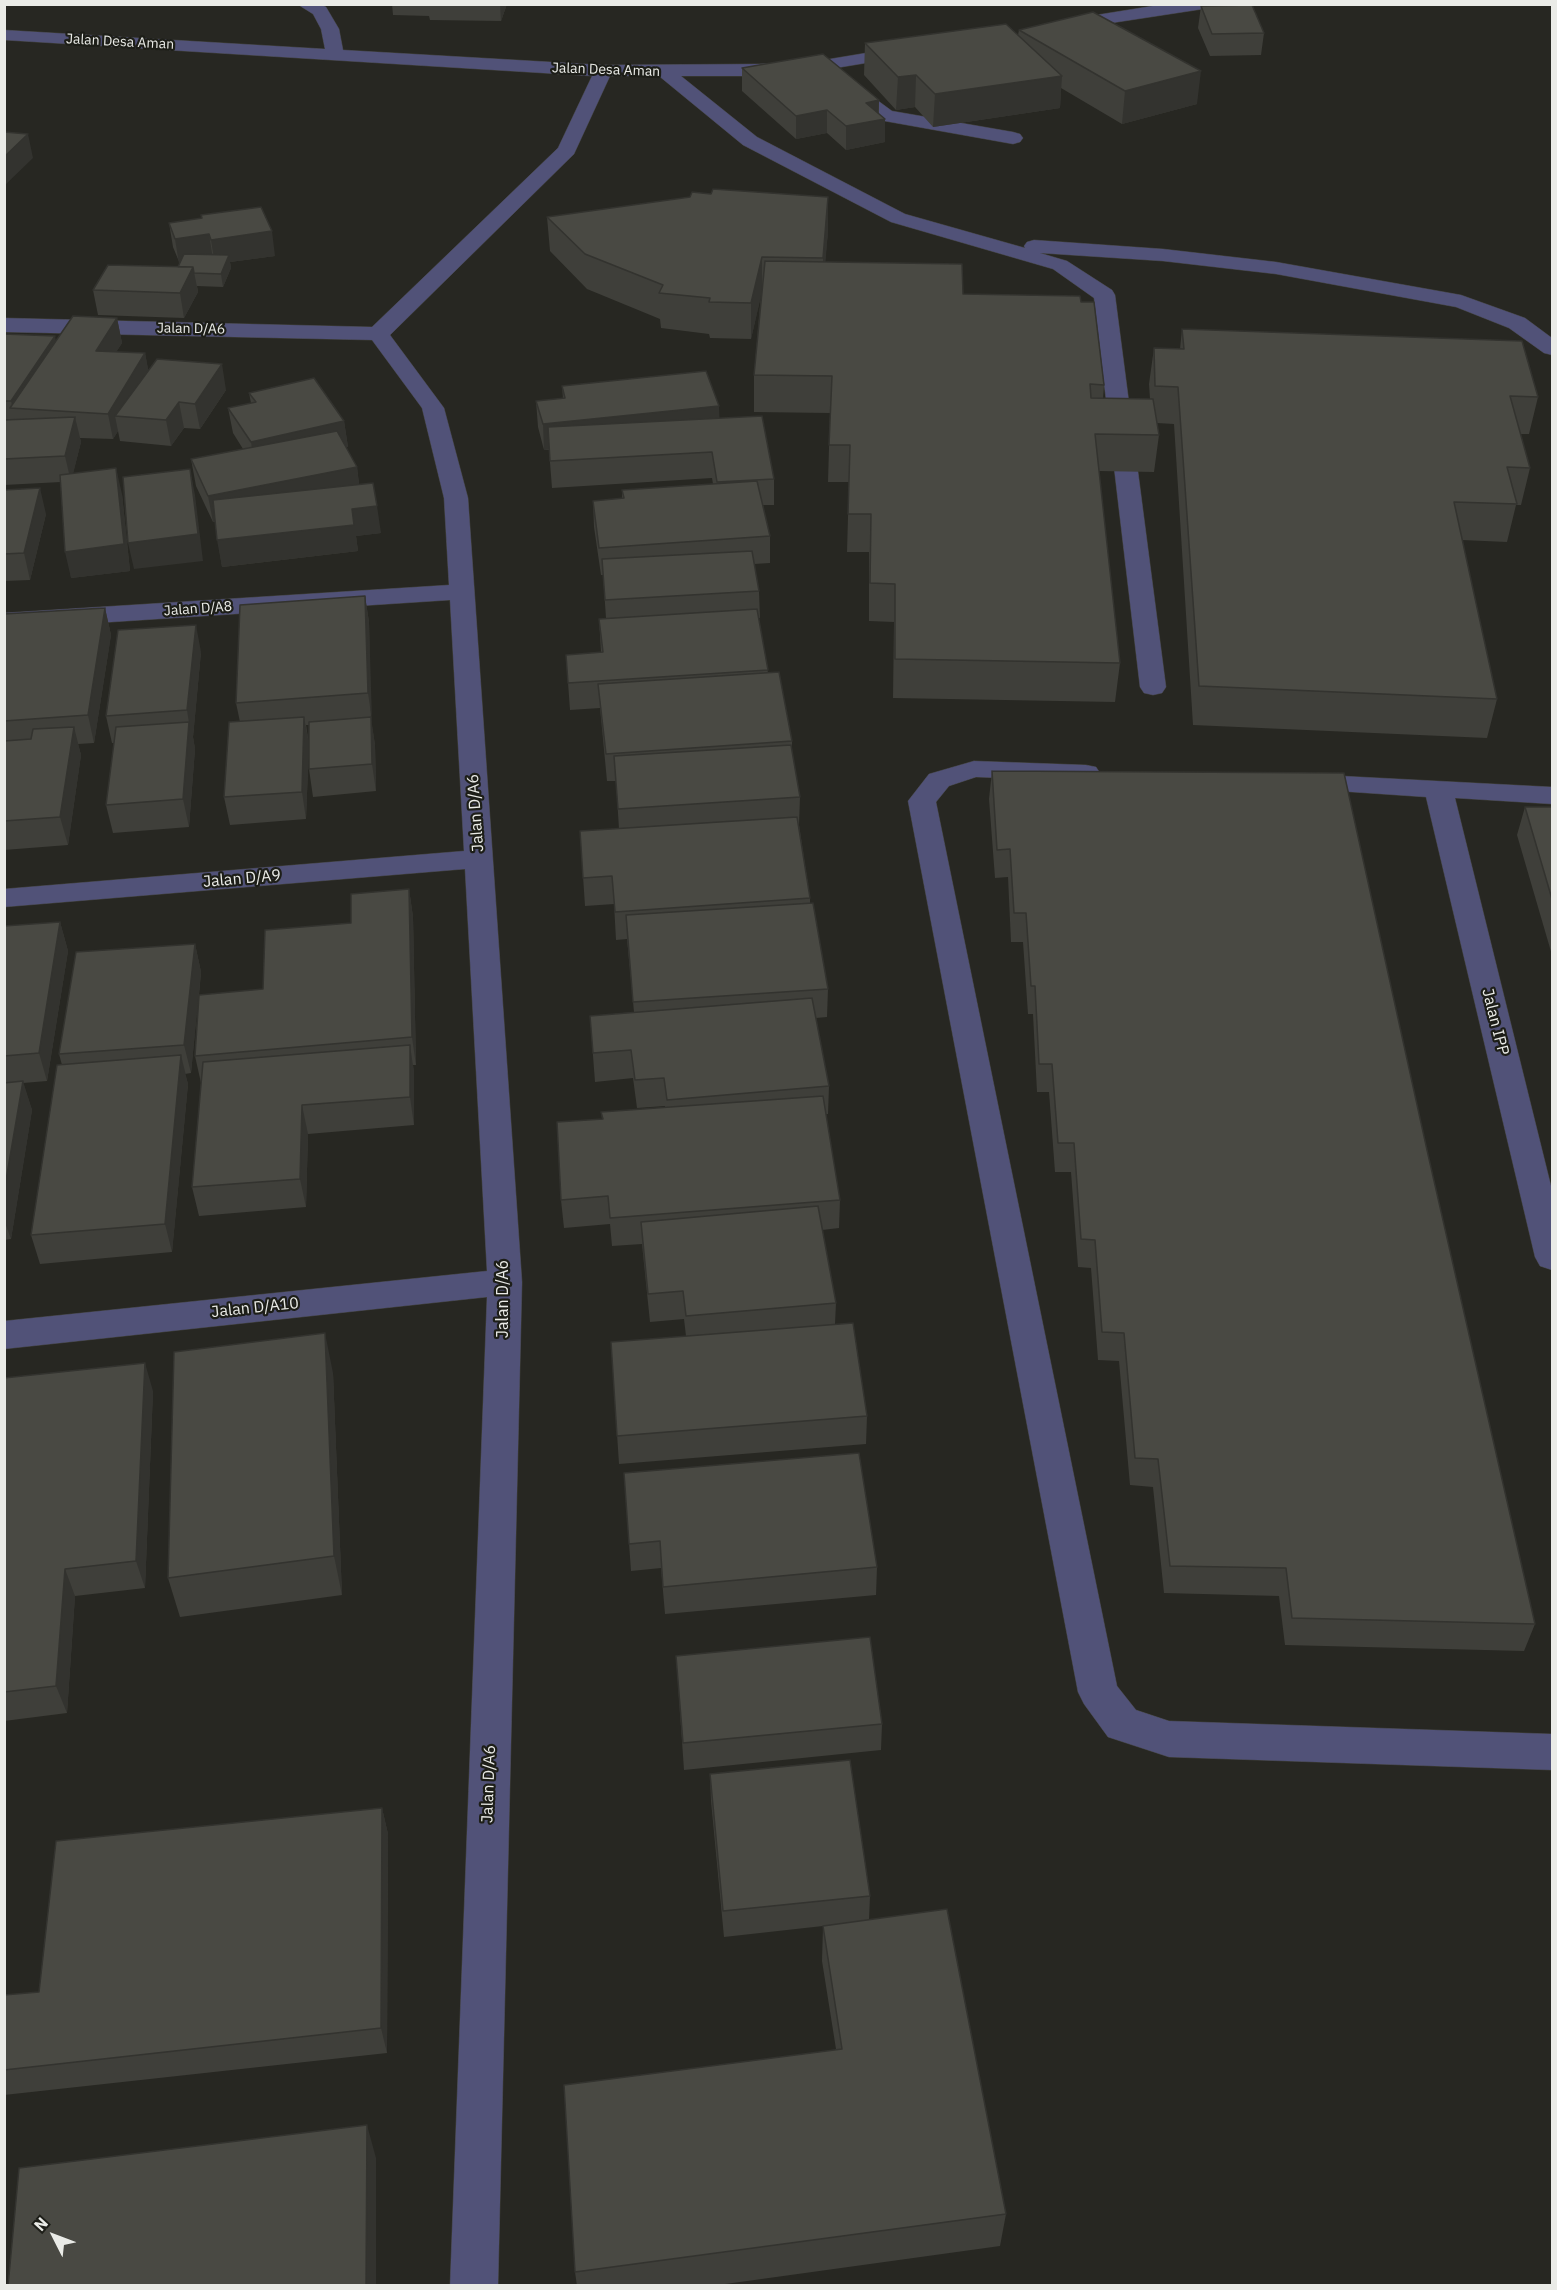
<!DOCTYPE html>
<html>
<head>
<meta charset="utf-8">
<style>
	body { margin:0 }
	#map { position:relative; width:1557px; height:2290px; overflow:hidden; background:#272722; font-family:"IBM Plex Sans",sans-serif }
	canvas { display:block }
	.frame { position:absolute; inset:0; border:6px solid #eaebe7; pointer-events:none }
	.north { position:absolute; left:24px; top:2206px; width:60px; height:60px; -webkit-text-stroke:4px #1d1e18; paint-order:stroke; rotate:312deg; font-size:16px; font-weight:700; line-height:24px; text-align:center; color:#eaebe7 }
	.north::after { content:''; display:block; margin:auto; width:21px; height:27px; background:#eaebe7; clip-path:polygon(50% 0,100% 100%,50% 72%,0 100%) }
</style>
</head>
<body>
<div id="map">
<canvas width="1557" height="2290"></canvas>
<div class="frame"></div>
<div class="north">N</div>
</div>
<script>
const c = document.querySelector('canvas').getContext('2d');
c.lineJoin = 'round';
const poly = rows => new Path2D(rows.map(r => 'M' + r).join(''));
function stroke(path, color, width, dash) { c.strokeStyle = color; c.lineWidth = width; c.lineCap = dash ? 'butt' : 'round'; c.setLineDash(dash || []); c.stroke(path); }
function paint(path, color) { c.fillStyle = color; c.fill(path, 'evenodd'); }
function drawText(font, color, halo, rows, align = 'center') {
  c.font = font + ' "IBM Plex Sans",sans-serif'; c.lineWidth = 4.5; c.setLineDash([]); c.textBaseline = 'middle'; c.strokeStyle = halo; c.fillStyle = color; for (const [text, x, y, turn = 0] of rows) {
    c.save(); c.translate(x, y); c.rotate((+turn || 0) * Math.PI / 180); c.textAlign = isNaN(turn) ? turn : align; if (halo) c.strokeText(text, 0, 0); c.fillText(text, 0, 0); c.restore();
  }
}
const minor = poly([
	[297,4,320,4,326,7,339,29,343,50,603,65,759,64,818,61,908,46,914,47,917,51,914,55,818,71,759,76,681,76,757,137,905,214,1025,248,1024,246,1027,242,1034,240,1163,249,1276,262,1461,295,1525,318,1552,338,1552,355,1544,353,1509,328,1456,307,1276,274,1163,261,1040,253,1067,261,1112,290,1115,295,1166,687,1162,693,1153,695,1144,693,1140,687,1094,298,1053,269,891,222,743,145,659,76,610,76,574,154,390,335,444,408,468,498,522,1282,498,2286,450,2286,487,1297,4,1349,4,1321,487,1271,465,869,4,907,4,889,464,851,450,600,4,629,4,613,449,585,444,498,422,408,372,340,4,332,4,318,372,327,558,148,592,76,4,40,4,30,325,49,321,29,313,14,297,4],
	[1165,4,1211,4,1203,9,1059,31,1053,30,1050,26,1053,22,1059,21,1165,4],
	[844,79,851,81,892,111,1013,132,1020,134,1023,138,1020,142,1013,144,879,120,837,89,835,85,837,81,844,79],
	[974,761,1086,765,1096,767,1100,773,1096,779,1086,781,976,777,949,786,936,802,1117,1686,1136,1710,1169,1721,1552,1734,1552,1770,1169,1757,1108,1737,1084,1704,1078,1692,908,801,929,774,974,761],
	[1303,774,1552,787,1552,804,1455,798,1552,1190,1552,1270,1540,1266,1535,1257,1426,797,1293,788,1289,782,1293,776,1303,774]
]);
stroke(minor, '#42423e', 1);
paint(minor, '#515278');
paint(poly([
	[392,4,507,4,501,21,430,20,429,16,393,15],
	[560,4,624,4,624,6],
	[1201,6,1264,33,1261,55,1210,56,1198,28],
	[1019,30,1197,104,1122,124,1061,88,1060,108,933,127,915,107,896,110,864,75,865,43,1018,35],
	[742,68,879,100,879,113,885,142,846,150,827,133,796,139,742,91],
	[711,194,828,197,828,231,825,262,963,294,1081,302,1104,385,1103,399,1150,399,1149,384,1154,348,1180,349,1182,329,1538,397,1529,434,1520,434,1530,468,1521,505,1516,505,1507,542,1462,540,1497,699,1487,738,1193,725,1174,424,1157,423,1159,435,1154,472,1099,471,1120,663,1115,702,893,698,894,622,869,621,869,552,847,552,849,482,828,482,830,413,754,412,754,375,761,295,751,339,710,338,709,334,661,328,660,319,587,289,550,251,547,217],
	[169,223,275,256,230,262,231,268,223,287,197,286,198,292,184,318,98,315,93,290,178,267,180,264,173,247],
	[117,318,122,343,116,352,145,353,148,370,226,390,200,429,184,428,171,446,120,441,118,431,113,439,80,438,81,442,73,473,122,494,130,571,71,578,61,482,4,485,4,334,56,342],
	[562,386,720,418,774,479,774,505,763,505,770,536,770,563,754,564,759,591,760,618,758,618,768,673,792,741,792,754,800,797,799,825,810,898,810,903,828,989,827,1017,816,1018,829,1086,828,1114,826,1114,840,1200,839,1228,822,1230,836,1303,835,1324,867,1416,866,1444,619,1464,611,1342,686,1336,684,1319,650,1322,642,1244,612,1246,610,1224,564,1228,561,1200,602,1119,601,1112,665,1108,665,1106,637,1108,633,1078,595,1082,590,1016,634,1012,627,939,616,940,614,904,585,906,580,831,619,829,616,781,607,781,600,708,570,710,566,655,601,652,599,619,606,618,603,575,601,575,594,527,593,501,622,499,622,490,713,484,712,478,552,488,549,450,544,450,538,427,536,401,563,399],
	[249,393,344,421,348,447,346,447,357,467,359,484,381,533,356,536,358,551,222,567,215,522,213,522,196,486,191,459,243,449,233,433,228,408,251,403],
	[4,490,46,514,30,580,4,581],
	[365,596,369,622,371,720,375,745,376,791,313,797,309,769,309,725,306,725,309,744,306,819,230,825,224,797,240,722,236,703],
	[105,608,111,635,94,743,78,744,81,755,68,845,4,850,4,614],
	[201,652,193,737,195,749,189,827,113,833,106,805,114,743,112,743,106,716],
	[992,771,1427,1150,1535,1624,1524,1651,1285,1645,1279,1596,1164,1593,1153,1487,1130,1485,1119,1361,1098,1360,1091,1268,1078,1267,1071,1172,1055,1172,1049,1092,1037,1092,1033,1014,1028,1014,1023,942,1011,942,1008,877,995,878,989,799],
	[1525,807,1552,807,1552,955,1517,835],
	[409,889,413,917,416,1065,413,1065,414,1073,414,1125,308,1134,306,1207,199,1216,192,1187,201,1083,195,1056,198,1000,191,1073,185,1074,188,1084,172,1252,40,1264,31,1235,62,1065,59,1054,195,944,201,972,199,995,263,989,351,923],
	[60,922,68,951,47,1081,23,1083,32,1110,11,1239,4,1240,4,926],
	[333,1373,342,1595,180,1617,168,1578],
	[4,1378,153,1391,145,1588,75,1596,67,1713,4,1721],
	[624,1473,877,1567,876,1595,665,1614,661,1568,631,1571],
	[676,1656,882,1724,881,1750,684,1770],
	[710,1774,870,1896,869,1920,1006,2214,1000,2246,711,2286,577,2286,575,2272,836,2049,822,1961,823,1926,724,1937,711,1801],
	[382,1808,388,1834,387,2053,4,2095,4,1995,39,1992]
]), '#3f3f3a');
paint(poly([
	[500,4,507,4,501,21],
	[1201,71,1197,104,1122,124,1125,91],
	[916,75,915,107,896,110,898,77],
	[1062,76,1060,108,933,127,935,94],
	[879,100,878,120,885,119,885,142,846,150,846,126,866,103],
	[827,110,827,133,796,139,796,116],
	[28,134,33,158,4,186,4,157],
	[828,197,828,231,823,293,823,258],
	[272,231,275,256,230,262,231,268,223,287,221,274,215,265,211,240],
	[209,234,213,259,179,264,175,239],
	[762,257,762,292,751,339,751,303],
	[193,267,198,292,184,318,180,293],
	[117,318,122,343,101,376,96,351],
	[55,336,60,361,13,409,11,401],
	[145,353,150,378,115,416,118,431,113,439,108,414],
	[222,364,226,390,200,429,195,404],
	[179,402,184,428,171,446,166,420],
	[719,406,720,432,544,450,543,424],
	[75,417,81,442,71,482,65,456],
	[344,421,348,447,255,468,251,442],
	[357,467,360,493,213,522,208,496],
	[116,468,122,494,130,571,71,578,65,552],
	[190,469,195,495,203,561,134,569,128,543],
	[40,488,46,514,30,580,24,553],
	[377,506,381,533,356,536,358,551,222,567,217,540,352,509],
	[365,596,369,622,372,720,368,693],
	[105,608,111,635,94,743,88,715],
	[196,625,201,652,193,737,195,749,189,827,183,799,189,723,187,710],
	[304,717,309,744,306,819,302,792],
	[371,717,375,745,376,791,372,764],
	[74,727,81,755,68,845,60,817],
	[409,889,413,917,416,1065,412,1037],
	[60,922,68,951,47,1081,39,1053],
	[195,944,201,972,191,1073,184,1045],
	[410,1045,414,1073,414,1125,410,1097],
	[181,1055,188,1084,172,1252,165,1224],
	[23,1081,32,1110,11,1239,4,1220,4,1192],
	[302,1105,308,1134,306,1207,300,1179],
	[325,1333,333,1373,342,1595,334,1556],
	[145,1363,153,1391,145,1588,136,1561],
	[65,1569,75,1596,67,1713,56,1686],
	[382,1808,388,1834,387,2053,381,2028],
	[367,2125,376,2158,376,2286,366,2286]
]), '#33332f');
const building = poly([
	[1252,5,1264,33,1212,34,1201,6,1252,5],
	[1093,12,1201,71,1125,91,1019,30,1093,12],
	[1006,24,1062,76,935,94,916,75,898,77,865,43,1006,24],
	[823,54,879,100,866,103,885,119,846,126,827,110,796,116,742,68,823,54],
	[4,132,28,134,4,157,4,132],
	[713,189,828,197,823,258,762,257,751,303,709,302,710,298,659,293,663,285,585,254,547,217,690,197,692,192,711,194,713,189],
	[261,207,272,231,211,240,209,234,175,239,169,223,202,218,201,215,261,207],
	[184,254,229,255,221,274,194,273,193,267,178,267,184,254],
	[765,261,962,264,963,294,1080,296,1081,302,1094,302,1104,385,1090,384,1091,398,1153,399,1159,435,1095,434,1120,663,895,659,895,584,870,583,871,514,848,514,850,445,829,445,832,376,754,375,765,261],
	[108,265,193,267,180,293,93,290,108,265],
	[73,316,117,318,96,351,145,353,108,414,10,408,73,316],
	[1182,329,1522,341,1538,397,1510,396,1530,468,1507,467,1517,504,1454,502,1497,699,1199,686,1178,387,1155,386,1154,348,1184,349,1182,329],
	[4,334,55,336,11,401,4,401,4,334],
	[157,359,222,364,195,404,179,402,166,420,115,416,157,359],
	[706,371,719,406,543,424,536,401,565,398,562,386,706,371],
	[314,378,344,421,251,442,228,408,256,402,249,393,314,378],
	[762,416,774,479,717,482,712,452,550,461,548,427,762,416],
	[75,417,65,456,4,459,4,420,75,417],
	[337,431,357,467,208,496,191,459,337,431],
	[116,468,124,544,65,552,60,475,116,468],
	[190,469,198,534,128,543,123,477,190,469],
	[757,481,770,536,599,548,593,501,624,498,622,490,757,481],
	[373,483,377,506,352,509,354,525,217,540,213,500,373,483],
	[40,488,24,553,4,554,4,490,40,488],
	[752,551,759,591,605,600,602,559,752,551],
	[365,596,368,693,236,703,240,605,365,596],
	[105,608,88,715,4,721,4,614,105,608],
	[757,609,768,670,568,683,566,655,603,652,599,619,757,609],
	[196,625,187,710,106,716,118,630,196,625],
	[779,672,792,741,606,754,598,684,779,672],
	[304,717,302,792,224,797,229,722,304,717],
	[371,717,372,764,309,769,309,722,371,717],
	[189,722,183,799,106,805,116,727,189,722],
	[74,727,60,817,4,821,4,741,31,739,33,729,74,727],
	[791,745,800,797,618,809,614,756,791,745],
	[992,771,1344,773,1427,1150,1535,1624,1292,1618,1286,1568,1170,1566,1158,1459,1135,1458,1124,1333,1102,1332,1095,1240,1081,1239,1074,1143,1058,1143,1052,1064,1039,1064,1035,986,1031,986,1026,913,1014,913,1010,849,997,850,992,771],
	[1525,807,1552,807,1552,899,1525,807],
	[797,817,810,898,615,912,612,876,583,878,580,831,797,817],
	[409,889,412,1037,195,1056,199,995,263,989,265,930,351,923,351,894,409,889],
	[813,903,828,989,633,1002,626,915,813,903],
	[60,922,39,1053,4,1056,4,926,60,922],
	[195,944,184,1045,59,1054,76,952,195,944],
	[812,998,829,1086,667,1100,664,1078,635,1080,631,1050,593,1053,590,1016,812,998],
	[410,1045,410,1097,302,1105,300,1179,192,1187,203,1062,410,1045],
	[181,1055,165,1224,31,1235,57,1065,181,1055],
	[23,1081,4,1192,4,1083,23,1081],
	[823,1096,840,1200,610,1218,608,1196,561,1200,557,1122,603,1119,601,1112,823,1096],
	[818,1206,836,1303,686,1316,683,1291,648,1294,641,1222,818,1206],
	[853,1323,867,1416,617,1436,611,1342,853,1323],
	[325,1333,334,1556,168,1578,174,1352,325,1333],
	[145,1363,136,1561,65,1569,56,1686,4,1692,4,1378,145,1363],
	[859,1453,877,1567,663,1587,660,1541,629,1544,624,1473,859,1453],
	[870,1637,882,1724,683,1743,676,1656,870,1637],
	[850,1760,870,1896,723,1911,710,1774,850,1760],
	[382,1808,381,2028,4,2070,4,1995,39,1992,56,1841,382,1808],
	[947,1909,1006,2214,575,2272,564,2085,842,2049,823,1926,947,1909],
	[367,2125,366,2286,8,2286,19,2168,367,2125]
]);
paint(building, '#494943');
stroke(building, '#33332f', 1.5);
drawText('14px', '#eaebe7', '#1d1e18', [
	["Jalan Desa Aman",120,42,3],
	["Jalan Desa Aman",606,70,2],
	["Jalan D/A6",191,329,1],
	["Jalan D/A8",198,609,-4]
]);
drawText('16px', '#eaebe7', '#1d1e18', [
	["Jalan D/A6",476,813,-94],
	["Jalan D/A9",242,879,-5],
	["Jalan IPP",1495,1022,76],
	["Jalan D/A6",503,1299,-90],
	["Jalan D/A10",255,1308,-6],
	["Jalan D/A6",489,1784,-88]
]);
</script>
</body>
</html>
